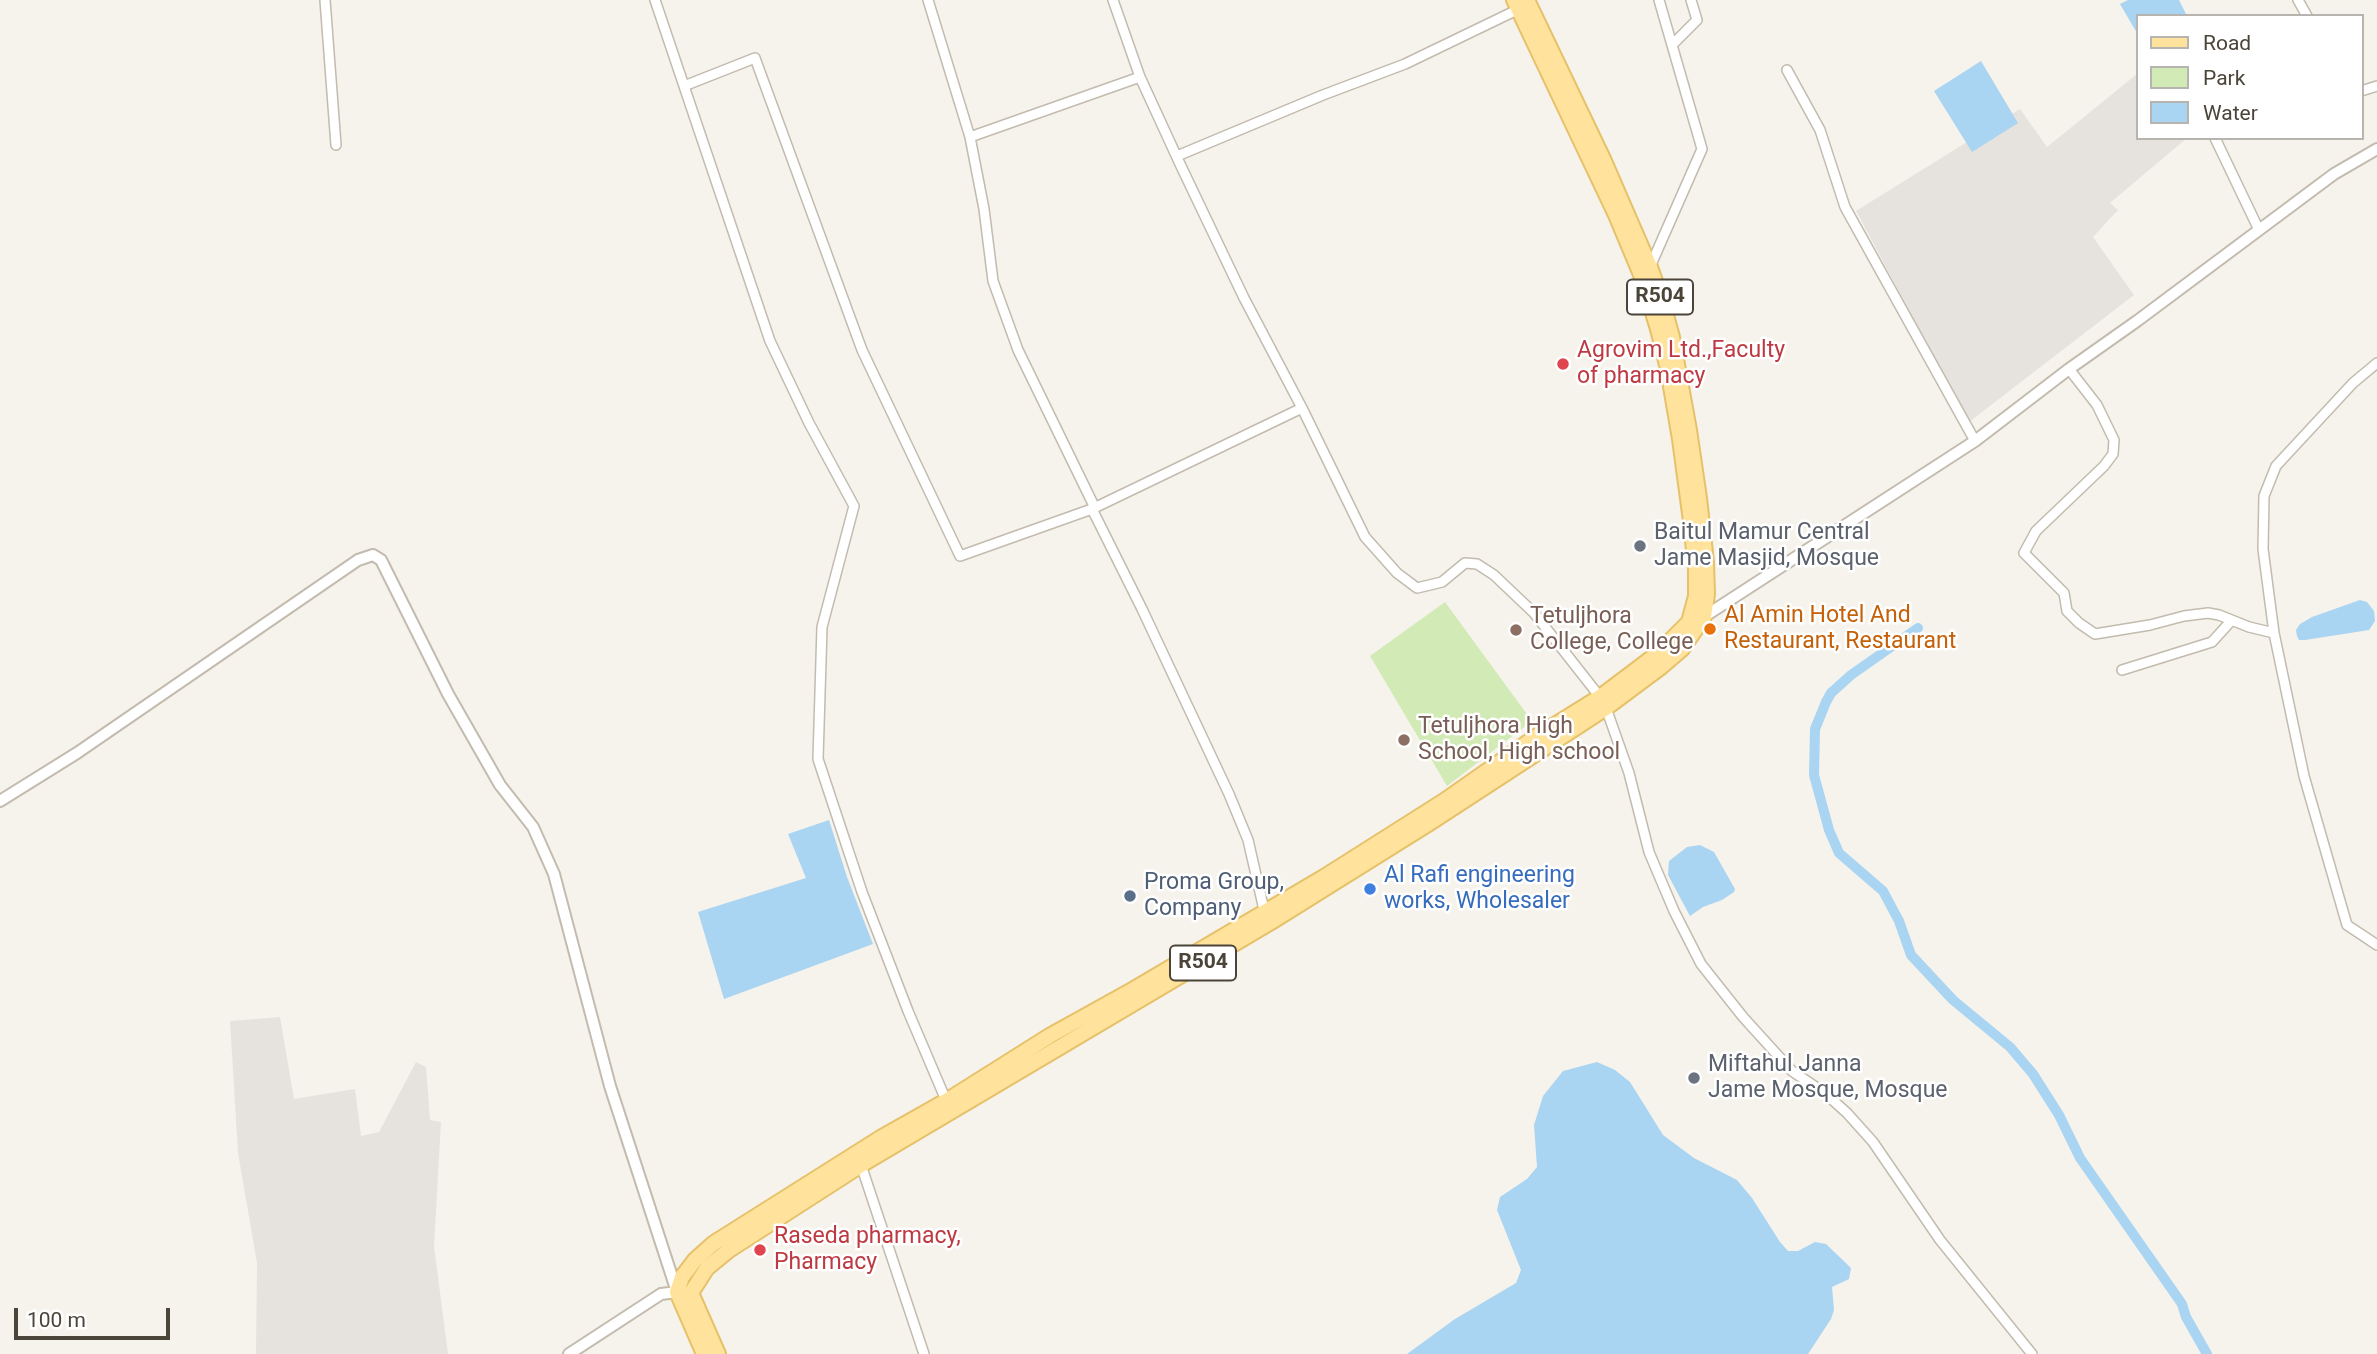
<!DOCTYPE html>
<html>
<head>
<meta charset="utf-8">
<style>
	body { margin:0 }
	#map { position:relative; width:2377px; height:1354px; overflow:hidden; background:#f6f3ec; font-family:Roboto,sans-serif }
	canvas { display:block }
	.legend { position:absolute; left:2136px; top:14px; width:228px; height:126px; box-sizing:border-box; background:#fff; border:2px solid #b7b4b0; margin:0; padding:9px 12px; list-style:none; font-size:21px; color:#4b4439 }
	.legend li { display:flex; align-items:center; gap:14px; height:35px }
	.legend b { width:35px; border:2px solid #b7b4b0 }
	.scale { position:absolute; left:14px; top:1308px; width:156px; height:32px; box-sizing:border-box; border:4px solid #4b4439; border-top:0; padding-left:9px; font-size:21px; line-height:24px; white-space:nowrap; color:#4b4439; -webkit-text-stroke:5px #fff; paint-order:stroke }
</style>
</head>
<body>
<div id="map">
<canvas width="2377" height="1354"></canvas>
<ul class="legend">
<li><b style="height:9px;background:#ffe39c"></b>Road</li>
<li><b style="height:19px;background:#d2eab5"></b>Park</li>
<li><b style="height:19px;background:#a9d4f2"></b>Water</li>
</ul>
<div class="scale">100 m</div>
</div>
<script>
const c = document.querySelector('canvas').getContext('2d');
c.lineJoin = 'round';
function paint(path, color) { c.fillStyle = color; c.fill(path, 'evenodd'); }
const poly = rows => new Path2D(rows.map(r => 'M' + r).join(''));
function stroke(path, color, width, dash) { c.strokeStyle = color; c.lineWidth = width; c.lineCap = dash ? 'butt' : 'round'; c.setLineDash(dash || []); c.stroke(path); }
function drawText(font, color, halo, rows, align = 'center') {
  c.font = font + ' Roboto,sans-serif'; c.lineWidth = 5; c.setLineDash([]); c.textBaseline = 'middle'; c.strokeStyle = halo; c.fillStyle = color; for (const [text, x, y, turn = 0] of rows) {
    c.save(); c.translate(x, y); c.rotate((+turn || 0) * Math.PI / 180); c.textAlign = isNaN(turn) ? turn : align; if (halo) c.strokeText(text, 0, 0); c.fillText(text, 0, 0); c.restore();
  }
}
paint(poly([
	[2137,74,2137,138,2187,138,2110,203,2118,210,2093,237,2134,295,1969,422,1856,211,2020,109,2047,147],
	[280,1017,294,1099,355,1089,361,1136,379,1132,416,1062,426,1067,430,1120,441,1122,434,1246,448,1354,256,1354,257,1263,238,1153,230,1021]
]), '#e6e2dd');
paint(poly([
	[1445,602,1532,721,1447,786,1370,656]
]), '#d2eab5');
paint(poly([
	[2128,0,2179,0,2187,16,2137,16,2137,33,2120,4],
	[1981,61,2018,123,1972,152,1934,91],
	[2360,600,2367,602,2374,611,2375,621,2369,630,2305,640,2299,640,2297,636,2296,630,2300,624,2312,617],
	[829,820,847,877,873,944,724,999,698,912,806,878,788,834],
	[1700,845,1714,852,1735,889,1734,892,1722,900,1703,907,1690,916,1668,875,1669,861,1687,847],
	[1597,1062,1615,1070,1630,1082,1663,1135,1694,1158,1737,1180,1752,1198,1780,1242,1788,1251,1798,1251,1815,1242,1826,1244,1851,1268,1849,1279,1832,1287,1834,1310,1831,1319,1808,1354,1407,1354,1455,1319,1516,1283,1521,1270,1497,1210,1500,1197,1527,1179,1537,1167,1534,1125,1543,1096,1563,1071]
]), '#a9d4f2');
stroke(poly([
	[1918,628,1851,675,1831,693,1826,702,1815,729,1814,775,1829,830,1839,853,1883,891,1899,921,1911,955,1953,1000,2010,1047,2033,1074,2059,1115,2080,1158,2182,1304,2186,1317,2207,1354]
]), '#a9d4f2', 10);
const minor = poly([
	[325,0,336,145],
	[655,0,770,341,809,423,854,506,822,627,818,759,862,892,908,1011,948,1105],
	[928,0,970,137,1140,77],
	[1113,0,1140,77,1180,164,1244,298,1302,408,1365,537,1397,573,1417,588,1442,582,1465,563,1477,564,1494,575,1534,613,1600,697,1606,708,1629,773,1649,852,1674,911,1701,964,1743,1017,1792,1071,1826,1094,1847,1113,1873,1142,1940,1240,2032,1354],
	[2298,0,2307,16],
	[1672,45,1697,20,1691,0],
	[1787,70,1820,130,1845,207,1975,441],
	[684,86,755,58,862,350,960,556,1092,509,1302,408],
	[2361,91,2377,86],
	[970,137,984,209,993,281,1018,350,1095,508],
	[2215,138,2259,230],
	[1177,156,1323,95,1405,64,1519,9],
	[1650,267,1702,149,1659,0],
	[2377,363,2353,383,2276,466,2264,496,2263,549,2274,633,2304,776,2347,925,2377,945],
	[2069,369,2097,405,2114,440,2113,454,2104,466,2036,531,2024,553,2064,593,2067,611,2079,623,2095,634,2150,625,2184,616,2208,613,2219,615,2249,627,2274,633],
	[1092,509,1142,609,1229,794,1248,840,1265,914],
	[2122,670,2212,642,2231,621],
	[861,1165,924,1354]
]);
const tertiary = poly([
	[1702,618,1975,441,2069,369,2137,321,2334,174,2377,149],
	[0,801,77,753,358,560,373,555,381,560,448,694,500,785,533,827,554,874,610,1086,677,1292,661,1294,569,1354]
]);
const primary = poly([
	[691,1293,707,1268,729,1250,861,1165,1271,922,1431,822,1606,708,1661,667,1682,649,1704,617,1707,594,1706,562,1699,498,1689,430,1672,337,1662,301,1650,267,1604,161,1527,0],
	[691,1293,718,1354],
	[704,1354,677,1292,682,1277,695,1260,714,1243,882,1137,951,1098,1051,1035,1134,989,1324,877,1444,801,1534,738,1600,697,1657,654,1689,622,1696,596,1696,569,1691,521,1680,439,1668,369,1658,329,1642,277,1616,215,1514,0]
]);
stroke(minor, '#c2bbae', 12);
stroke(tertiary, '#c2bbae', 14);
stroke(primary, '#e6c16a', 18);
stroke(minor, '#fff', 9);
stroke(tertiary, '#fff', 10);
stroke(primary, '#ffe39c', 14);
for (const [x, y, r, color] of [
	[1563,364,7,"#e0444e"],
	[1640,546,7,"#6b7280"],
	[1710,629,7,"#e8710a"],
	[1516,630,7,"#8d6e63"],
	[1404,740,7,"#8d6e63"],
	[1370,889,7,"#3f7fe0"],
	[1130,896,7,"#5c6f8a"],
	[1694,1078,7,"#6b7280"],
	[760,1250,7,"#e0444e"]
]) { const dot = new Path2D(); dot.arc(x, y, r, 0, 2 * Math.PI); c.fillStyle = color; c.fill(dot); stroke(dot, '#fff', 2.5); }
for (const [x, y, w] of [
	[1660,297,66],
	[1203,963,66]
]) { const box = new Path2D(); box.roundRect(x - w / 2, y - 17.5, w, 35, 5); c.fillStyle = '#fff'; c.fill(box); stroke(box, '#4b4439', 2); }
drawText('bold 21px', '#4b4439', null, [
	["R504",1660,297],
	["R504",1203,963]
]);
drawText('23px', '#be3a42', '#fff', [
	["Agrovim Ltd.,Faculty",1577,351],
	["of pharmacy",1577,377],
	["Raseda pharmacy,",774,1237],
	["Pharmacy",774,1263]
], 'left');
drawText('23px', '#5b616d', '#fff', [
	["Baitul Mamur Central",1654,533],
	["Jame Masjid, Mosque",1654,559],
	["Miftahul Janna",1708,1065],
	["Jame Mosque, Mosque",1708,1091]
], 'left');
drawText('23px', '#c56008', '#fff', [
	["Al Amin Hotel And",1724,616],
	["Restaurant, Restaurant",1724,642]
], 'left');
drawText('23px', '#785e54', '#fff', [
	["Tetuljhora",1530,617],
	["College, College",1530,643],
	["Tetuljhora High",1418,727],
	["School, High school",1418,753]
], 'left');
drawText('23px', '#366cbe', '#fff', [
	["Al Rafi engineering",1384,876],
	["works, Wholesaler",1384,902]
], 'left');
drawText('23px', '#4e5e75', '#fff', [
	["Proma Group,",1144,883],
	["Company",1144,909]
], 'left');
</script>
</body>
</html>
